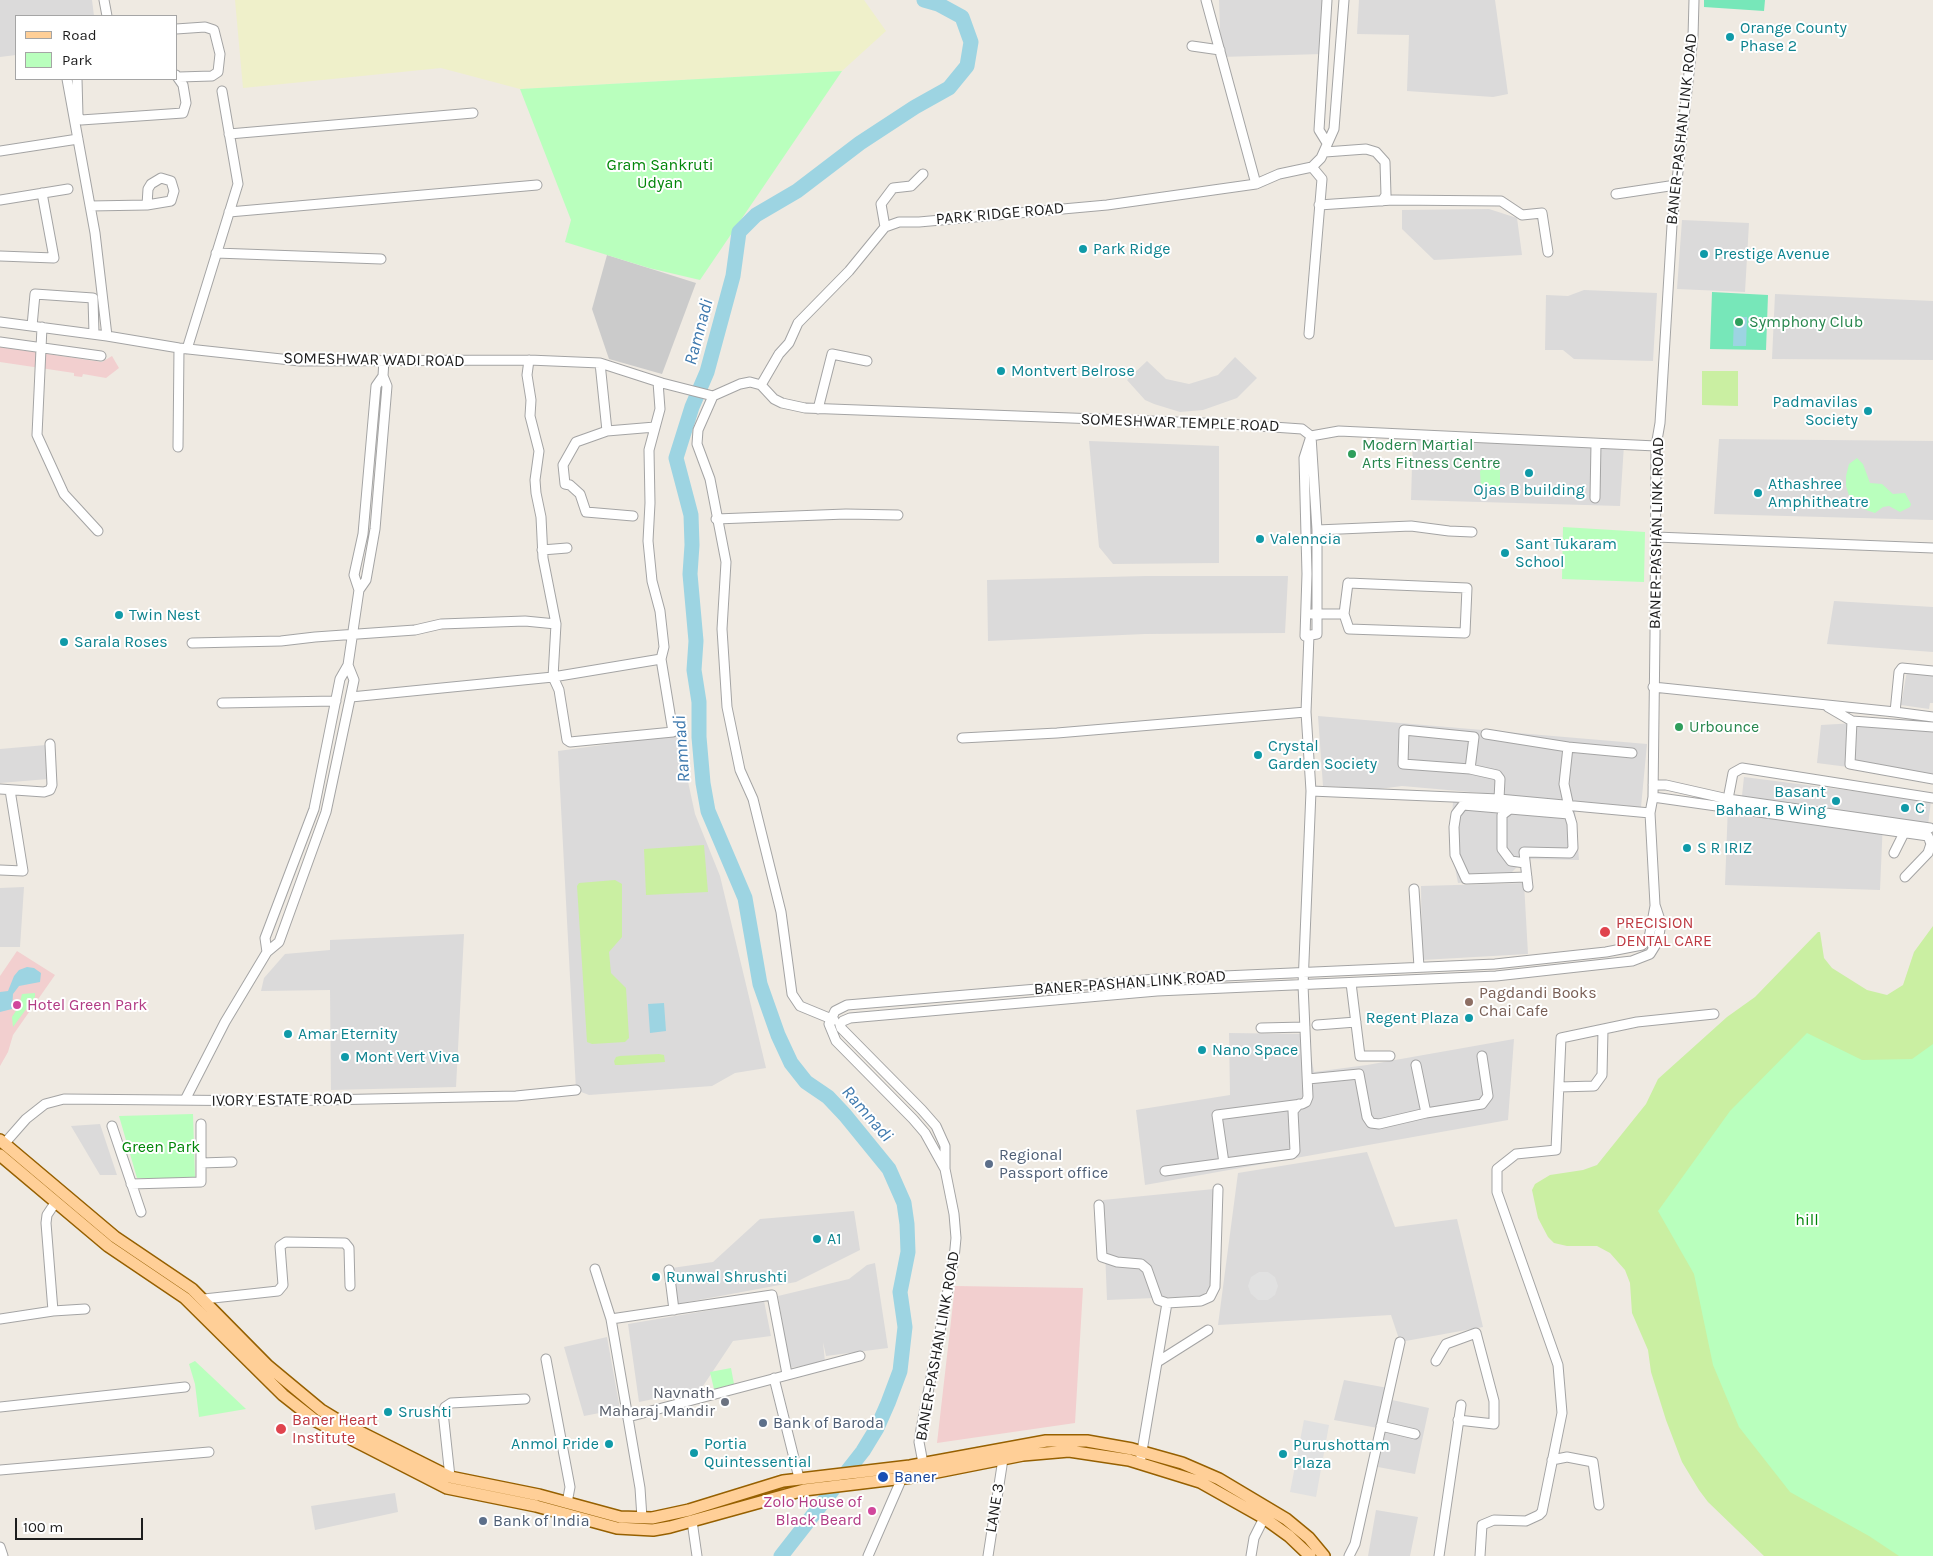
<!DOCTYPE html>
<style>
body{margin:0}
#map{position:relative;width:1933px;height:1556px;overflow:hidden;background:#efeae2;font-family:Karla,sans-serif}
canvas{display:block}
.legend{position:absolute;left:15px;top:15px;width:162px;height:65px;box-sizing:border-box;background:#fff;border:1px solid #a5a5a5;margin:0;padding:6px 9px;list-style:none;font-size:15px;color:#1d1d1d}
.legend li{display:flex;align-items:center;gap:10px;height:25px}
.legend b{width:25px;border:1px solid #a5a5a5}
.scale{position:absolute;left:15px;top:1518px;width:128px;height:22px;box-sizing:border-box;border:2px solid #1d1d1d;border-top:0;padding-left:6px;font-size:15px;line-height:18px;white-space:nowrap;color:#1d1d1d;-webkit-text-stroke:4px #fff;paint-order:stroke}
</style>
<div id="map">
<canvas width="1933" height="1556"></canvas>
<ul class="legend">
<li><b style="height:6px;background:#ffcf97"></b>Road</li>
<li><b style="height:14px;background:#b9ffbd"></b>Park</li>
</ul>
<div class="scale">100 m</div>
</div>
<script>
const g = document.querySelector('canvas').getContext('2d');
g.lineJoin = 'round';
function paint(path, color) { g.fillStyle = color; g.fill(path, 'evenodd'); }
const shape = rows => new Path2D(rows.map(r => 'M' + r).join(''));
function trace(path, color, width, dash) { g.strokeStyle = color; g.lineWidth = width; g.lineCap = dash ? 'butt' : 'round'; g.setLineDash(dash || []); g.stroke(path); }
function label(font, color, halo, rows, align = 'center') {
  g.font = font + ' Karla,sans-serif'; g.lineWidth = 4; g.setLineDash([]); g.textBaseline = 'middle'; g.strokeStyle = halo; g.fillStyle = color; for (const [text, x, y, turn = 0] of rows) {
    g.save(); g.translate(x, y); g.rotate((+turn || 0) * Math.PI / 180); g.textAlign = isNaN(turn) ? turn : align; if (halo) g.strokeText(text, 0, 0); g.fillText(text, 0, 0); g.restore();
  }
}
paint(shape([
 [0,0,92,0,94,16,16,16,16,55,0,57],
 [1219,0,1322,0,1322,54,1221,57],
 [1359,0,1495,0,1508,94,1493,97,1407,91,1409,35,1357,34],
 [1489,209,1517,218,1522,255,1434,260,1402,229,1402,210],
 [1682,220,1749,223,1745,292,1677,289],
 [1584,290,1657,293,1653,361,1574,359,1563,350,1545,350,1546,295,1568,296],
 [1775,294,1933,301,1933,360,1772,359],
 [1235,357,1257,378,1237,398,1203,410,1180,412,1154,404,1145,400,1127,380,1147,361,1166,379,1189,384,1218,375],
 [1413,434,1624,445,1620,506,1411,500],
 [1719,439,1933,441,1933,520,1714,514],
 [1089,441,1219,446,1219,563,1113,564,1099,547],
 [1145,576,1288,576,1285,633,1145,634,988,641,987,580],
 [1834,601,1933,607,1933,652,1827,644],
 [1907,671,1933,675,1933,703,1930,703,1929,709,1901,705],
 [1318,716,1647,744,1641,807,1402,786,1379,789,1323,786],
 [1872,722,1933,727,1933,778,1817,763,1821,725],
 [684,734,687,777,695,814,720,876,766,1068,735,1073,712,1086,589,1095,576,1090,558,751],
 [46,745,48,779,0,783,0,749],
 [1744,777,1931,801,1928,825,1742,796],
 [1453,802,1575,810,1579,860,1525,859,1505,879,1458,883,1450,842],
 [1728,805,1883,820,1880,890,1725,885],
 [1524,883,1528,954,1422,960,1421,886],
 [24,887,20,947,0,947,0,888],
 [464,934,456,1087,331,1090,330,990,261,991,264,978,285,954,330,950,330,940],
 [1229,1033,1307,1034,1314,1072,1367,1065,1514,1039,1508,1120,1145,1185,1136,1110,1230,1095],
 [100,1124,117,1175,100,1175,71,1126],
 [1367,1152,1395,1227,1457,1219,1483,1327,1400,1342,1391,1315,1218,1325,1238,1173],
 [1214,1189,1210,1288,1202,1296,1107,1300,1103,1200],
 [854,1211,860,1250,796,1282,677,1304,672,1268,713,1262,760,1219],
 [875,1263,888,1348,826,1356,823,1342,825,1362,790,1368,778,1296,849,1279,867,1265],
 [764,1301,771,1336,733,1341,701,1389,639,1402,628,1324],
 [607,1337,620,1409,584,1416,564,1347],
 [1344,1380,1388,1388,1378,1428,1334,1420],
 [1392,1400,1429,1408,1415,1474,1378,1467],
 [395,1493,398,1512,315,1530,311,1506],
 [1376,1510,1418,1517,1410,1556,1368,1556]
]), '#dbdada');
paint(shape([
 [0,347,102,362,112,356,119,368,106,378,83,374,82,377,74,376,74,373,0,362],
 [17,951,55,975,13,1035,8,1052,0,1066,0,976],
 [955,1286,1083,1288,1075,1423,937,1443]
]), '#f2cfcf');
paint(shape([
 [607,255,696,283,662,374,609,359,592,309]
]), '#cbcbcb');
paint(shape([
 [235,0,864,0,886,31,842,71,520,89,441,68,243,88]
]), '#eff0ca');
paint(shape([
 [1702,371,1738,371,1738,406,1702,405],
 [704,845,708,892,646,895,644,849],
 [615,880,622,884,622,937,609,952,611,973,626,988,629,1038,625,1042,592,1044,587,1042,577,886,579,883],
 [1933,926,1933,1556,1764,1556,1708,1502,1699,1490,1682,1462,1666,1420,1651,1372,1648,1350,1632,1313,1630,1283,1625,1270,1610,1253,1597,1246,1567,1246,1554,1243,1548,1237,1538,1218,1532,1190,1535,1184,1550,1175,1583,1170,1597,1165,1646,1104,1658,1079,1727,1017,1755,997,1818,932,1820,932,1824,958,1832,968,1867,990,1887,995,1903,985,1914,952],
 [659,1054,664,1055,665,1062,621,1065,615,1065,614,1061,616,1057,620,1056]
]), '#caefa2');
paint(shape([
 [842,71,700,280,649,268,565,242,571,220,520,89],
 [1857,458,1863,464,1870,483,1882,484,1893,494,1905,493,1911,504,1910,507,1900,512,1889,506,1883,507,1875,513,1866,510,1861,504,1851,502,1846,486,1846,476,1849,464],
 [1500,464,1500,488,1481,488,1480,471,1488,465],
 [1563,527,1645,532,1644,582,1562,579],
 [35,993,35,997,13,1027,12,1017,19,1006,22,994],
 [1807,1033,1862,1060,1912,1059,1933,1044,1933,1556,1899,1556,1869,1536,1790,1492,1739,1427,1713,1365,1694,1274,1658,1211,1730,1111],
 [193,1114,195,1178,137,1178,119,1116],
 [195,1361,246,1409,199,1417,195,1384,189,1364],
 [731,1368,734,1384,714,1389,710,1372]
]), '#b9ffbd');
paint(shape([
 [1704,0,1765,0,1764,11,1704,7],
 [1712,292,1768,295,1766,350,1710,349]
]), '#77e7b9');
paint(shape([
 [1259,1272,1268,1272,1275,1277,1278,1286,1275,1295,1268,1300,1258,1300,1251,1294,1248,1286,1251,1277],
 [1304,1420,1329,1425,1316,1497,1290,1492]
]), '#e1e1e1');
paint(shape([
 [1734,317,1747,317,1746,346,1733,346],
 [27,967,34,968,41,973,40,982,19,986,13,994,12,1009,0,1012,0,992,8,991,14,976,19,970],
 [664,1003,666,1031,650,1033,648,1004]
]), '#9dd4e2');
trace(shape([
 [781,1556,863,1451,877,1428,888,1403,900,1371,905,1327,900,1292,908,1252,907,1224,904,1203,889,1169,845,1115,828,1097,806,1082,791,1063,778,1035,760,984,745,898,708,811,703,783,699,737,699,702,694,670,696,641,690,574,692,545,691,515,676,458,692,407,707,372,733,276,739,232,756,215,797,191,860,143,915,107,949,88,967,66,971,42,962,17,938,4,924,0]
]), '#9dd4e2', 15);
const minor = shape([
 [104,0,107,16],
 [1206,0,1256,184],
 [176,29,205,27,214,30,220,54,218,72,212,76,179,77],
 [1192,46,1220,50],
 [67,79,95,233,107,336],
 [77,79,78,116,81,120,183,113,186,103,183,85,176,75],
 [229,134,473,113],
 [1327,143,1319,130,1327,0],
 [0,151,78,139],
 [1325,152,1366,149,1376,152,1385,162,1386,195,1382,201],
 [1312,167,1321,158,1334,129,1344,0],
 [1616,194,1676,185],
 [0,200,68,189],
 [1319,205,1393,200,1501,201,1522,215,1542,213,1548,252],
 [90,206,147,205,171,201,174,191,171,181,161,178,151,184,148,189,147,205],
 [229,212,537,185],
 [885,227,881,204,893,188,911,186,923,174],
 [216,253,381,259],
 [0,256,54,258,42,193],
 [0,322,107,336,179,348,300,361,529,360,600,363,662,383,713,396],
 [32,326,35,294,93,298,94,334],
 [42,327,37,435,64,494,98,531],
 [1309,334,1322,179,1312,167],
 [0,342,101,356],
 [187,349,238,184,222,91],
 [529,360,527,375,531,400,530,416,539,451,535,480,536,493,541,517,543,558,556,624],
 [600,363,607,431],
 [761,385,779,354,789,343,798,323,849,271,885,227,899,222,919,222,1107,205,1256,184,1279,174,1312,167],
 [713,396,740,384,750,382,761,385,774,399,782,403,805,408,1230,424,1302,429,1311,436,1339,431,1656,446],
 [713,396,698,430,697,444,710,479,726,562,722,629,727,707,740,770,753,799,781,912,792,994,800,1006,834,1020],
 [818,409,832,354,867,361],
 [1311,436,1317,530,1317,634,1305,636,1307,574,1304,458,1311,436],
 [178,447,179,348],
 [1595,498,1596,444],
 [633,516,586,512,580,494,570,485,565,484,563,465,576,442,607,431,655,427],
 [716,519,846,514,898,515],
 [1317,530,1411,526,1449,531,1472,532],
 [1656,537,1933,548],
 [542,550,567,548],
 [1348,583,1467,588,1465,633,1349,629,1344,614,1348,583],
 [359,590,354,575,363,534,376,386,383,376],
 [1312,614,1344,614],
 [192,643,281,641,315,637,415,630,441,624,525,621,556,624,553,677,661,659],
 [348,665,354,680,326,812,279,942,267,952,265,938,314,809,340,679,348,665],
 [348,665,359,590,366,580,375,529,387,386,383,376,384,360],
 [1653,687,1895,712,1899,672,1902,668,1933,671],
 [351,697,553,677,559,690,567,740,570,742,673,732,661,659,664,647,660,611,652,581,648,541,650,503,649,450,660,409,658,382],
 [222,703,336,701],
 [1828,707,1852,721,1933,727],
 [1895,712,1933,717],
 [1852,721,1850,764,1933,779],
 [1404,730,1474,737,1470,769,1403,764,1404,730],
 [1486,734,1568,747,1564,784,1569,807],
 [962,738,1057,733,1306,712],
 [1568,747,1632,753],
 [1470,769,1497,775,1500,779,1499,799],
 [1653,785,1666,785,1728,799,1930,828],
 [0,789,44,792,50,790,52,785,50,744],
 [1311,791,1499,799,1650,813],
 [1653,797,1928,836,1931,844,1928,853,1905,877],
 [1728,799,1733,773,1742,768,1933,798],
 [1510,809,1463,805,1456,814,1454,827,1455,855,1466,879,1527,877],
 [1894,853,1904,833],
 [1525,863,1511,861,1502,849,1502,815,1510,809,1569,814,1572,824,1573,848,1570,853,1524,852,1528,887],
 [0,870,23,871,10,790],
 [1414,889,1419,967],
 [1351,983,1360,1056,1390,1056],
 [1317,1025,1356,1022],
 [1261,1028,1305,1027],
 [1416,1065,1426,1113,1482,1104,1488,1096,1482,1056],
 [1308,1079,1359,1074,1367,1117,1371,1123,1379,1124,1426,1113],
 [1559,1087,1594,1086,1602,1075,1603,1030],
 [185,1100,225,1022,267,952],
 [112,1126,141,1212],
 [4,1144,26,1119,45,1104,64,1099,274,1101,516,1096,576,1090],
 [201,1163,232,1162],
 [1224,1163,1217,1115,1302,1104,1306,1102,1308,1097,1303,985,1311,791,1306,712,1309,635],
 [945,1169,925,1133,913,1119,836,1041,829,1024,835,1011,847,1005,1156,979,1495,964,1606,952,1642,945,1649,938,1655,906],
 [1165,1171,1292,1154,1295,1151,1293,1111,1299,1104],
 [131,1184,201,1182,201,1124],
 [1099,1205,1102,1257,1117,1262,1141,1264,1147,1269,1158,1300,1167,1303],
 [595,1269,611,1319,640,1488,642,1518],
 [669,1270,674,1310],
 [204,1299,278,1291,283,1285,280,1246,286,1242,345,1243,349,1248,350,1286],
 [53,1311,46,1223,47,1215,55,1203],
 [0,1319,53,1311,85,1309],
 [611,1319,772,1295,787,1374],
 [546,1359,570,1487,567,1503],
 [1159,1361,1208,1330],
 [1436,1361,1446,1344,1476,1333,1494,1401,1494,1424,1458,1420],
 [774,1378,799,1478],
 [0,1407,185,1387],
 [628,1417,860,1356],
 [1381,1426,1415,1434],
 [1552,1460,1567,1457,1593,1462,1599,1505],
 [923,1463,919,1442,921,1429,954,1259,956,1238,954,1214,945,1169,945,1146,936,1126,922,1110,841,1028,840,1025,843,1021,850,1018,1157,991,1496,976,1632,961,1650,954,1658,941,1661,923,1655,905,1650,813,1653,797,1655,635,1656,446,1660,423,1672,225,1693,37,1694,0],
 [1140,1463,1167,1303,1201,1301,1210,1297,1215,1287,1218,1189],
 [0,1470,209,1452],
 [450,1477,443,1412,445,1407,451,1403,525,1399],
 [692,1521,697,1556],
 [0,1547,3,1556],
 [868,1556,902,1478],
 [988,1556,1003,1459],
 [1251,1556,1254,1538,1264,1518],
 [1349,1556,1355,1544,1400,1342],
 [1439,1556,1461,1405],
 [1480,1556,1482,1525,1494,1520,1526,1521,1539,1515,1542,1512,1562,1413,1558,1365,1497,1192,1497,1169,1516,1154,1556,1150,1561,1038,1637,1022,1714,1014]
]);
const major = shape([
 [0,1140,115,1237,192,1289,268,1366,321,1410,344,1424,450,1477,539,1495,620,1517,652,1518,689,1510,783,1481,910,1466,1046,1441,1087,1441,1132,1449,1182,1463,1219,1479,1286,1519,1309,1538,1324,1556],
 [0,1155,108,1246,185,1298,283,1395,316,1421,447,1488,536,1506,617,1528,653,1530,670,1527,804,1490,912,1477,1023,1455,1069,1451,1129,1460,1200,1482,1264,1518,1289,1536,1310,1556]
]);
trace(minor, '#a4a4a4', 11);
trace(major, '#966000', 14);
trace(minor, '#fff', 9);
trace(major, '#ffcf97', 11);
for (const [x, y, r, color] of [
 [1730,37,5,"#0f9aa8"],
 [1083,249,5,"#0f9aa8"],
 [1704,254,5,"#0f9aa8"],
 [1739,322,5,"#2e9e5b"],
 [1001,371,5,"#0f9aa8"],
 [1868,411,5,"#0f9aa8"],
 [1352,454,5,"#2e9e5b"],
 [1529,473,5,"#0f9aa8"],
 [1758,493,5,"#0f9aa8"],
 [1260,539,5,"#0f9aa8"],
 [1505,553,5,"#0f9aa8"],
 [119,615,5,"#0f9aa8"],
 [64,642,5,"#0f9aa8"],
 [1679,727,5,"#2e9e5b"],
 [1258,755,5,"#0f9aa8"],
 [1836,801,5,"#0f9aa8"],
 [1905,808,5,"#0f9aa8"],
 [1687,848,5,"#0f9aa8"],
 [1605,932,6,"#e0444e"],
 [1469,1002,5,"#8d6e63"],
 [17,1005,5,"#d1479c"],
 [1469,1018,5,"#0f9aa8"],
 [288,1034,5,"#0f9aa8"],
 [1202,1050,5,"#0f9aa8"],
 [345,1057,5,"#0f9aa8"],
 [989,1164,5,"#5c6f8a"],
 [817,1239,5,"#0f9aa8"],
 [656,1277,5,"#0f9aa8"],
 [725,1402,5,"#6b7280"],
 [388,1412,5,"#0f9aa8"],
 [763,1423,5,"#5c6f8a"],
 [281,1429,6,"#e0444e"],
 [609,1444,5,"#0f9aa8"],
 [694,1453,5,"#0f9aa8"],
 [1283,1454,5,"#0f9aa8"],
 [883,1477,6,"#1a4fb4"],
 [872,1511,5,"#d1479c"],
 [483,1521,5,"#5c6f8a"]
]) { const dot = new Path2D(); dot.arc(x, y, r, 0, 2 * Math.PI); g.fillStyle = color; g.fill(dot); trace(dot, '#fff', 2); }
label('16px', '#0d838f', '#fff', [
 ["Orange County",1740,28],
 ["Phase 2",1740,46],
 ["Park Ridge",1093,249],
 ["Prestige Avenue",1714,254],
 ["Montvert Belrose",1011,371],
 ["Padmavilas",1858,402,"right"],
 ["Society",1858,420,"right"],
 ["Athashree",1768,484],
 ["Amphitheatre",1768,502],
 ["Ojas B building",1529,490,"center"],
 ["Valenncia",1270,539],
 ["Sant Tukaram",1515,544],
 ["School",1515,562],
 ["Twin Nest",129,615],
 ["Sarala Roses",74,642],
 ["Crystal",1268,746],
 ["Garden Society",1268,764],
 ["Basant",1826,792,"right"],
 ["Bahaar, B Wing",1826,810,"right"],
 ["C",1915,808],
 ["S R IRIZ",1697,848],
 ["Regent Plaza",1459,1018,"right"],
 ["Amar Eternity",298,1034],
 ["Nano Space",1212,1050],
 ["Mont Vert Viva",355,1057],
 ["A1",827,1239],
 ["Runwal Shrushti",666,1277],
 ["Srushti",398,1412],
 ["Anmol Pride",599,1444,"right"],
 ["Portia",704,1444],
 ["Quintessential",704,1462],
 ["Purushottam",1293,1445],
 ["Plaza",1293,1463]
], 'left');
label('16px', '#1d1d1d', '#fff', [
 ["BANER-PASHAN LINK ROAD",1682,129,-84],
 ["PARK RIDGE ROAD",1000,214,-5],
 ["SOMESHWAR WADI ROAD",374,360,1],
 ["SOMESHWAR TEMPLE ROAD",1180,423,2],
 ["BANER-PASHAN LINK ROAD",1657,533,-89],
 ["BANER-PASHAN LINK ROAD",1130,983,-4],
 ["IVORY ESTATE ROAD",282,1100,-1],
 ["BANER-PASHAN LINK ROAD",938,1346,-80],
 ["LANE 3",995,1508,-81]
]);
label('16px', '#008608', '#fff', [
 ["Gram Sankruti",660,165],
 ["Udyan",660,183],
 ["Green Park",161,1147],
 ["hill",1807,1220]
]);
label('16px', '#27864d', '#fff', [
 ["Symphony Club",1749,322],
 ["Modern Martial",1362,445],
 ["Arts Fitness Centre",1362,463],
 ["Urbounce",1689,727]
], 'left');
label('16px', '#be3a42', '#fff', [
 ["PRECISION",1616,923],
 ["DENTAL CARE",1616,941],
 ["Baner Heart",292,1420],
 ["Institute",292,1438]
], 'left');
label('16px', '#785e54', '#fff', [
 ["Pagdandi Books",1479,993],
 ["Chai Cafe",1479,1011]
], 'left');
label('16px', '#b23c85', '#fff', [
 ["Hotel Green Park",27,1005],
 ["Zolo House of",862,1502,"right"],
 ["Black Beard",862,1520,"right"]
], 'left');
label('16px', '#4e5e75', '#fff', [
 ["Regional",999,1155],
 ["Passport office",999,1173],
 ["Bank of Baroda",773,1423],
 ["Bank of India",493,1521]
], 'left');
label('16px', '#5b616d', '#fff', [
 ["Navnath",715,1393],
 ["Maharaj Mandir",715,1411]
], 'right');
label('16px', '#164399', '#fff', [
 ["Baner",894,1477]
], 'left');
label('italic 18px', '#3e79ae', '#fff', [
 ["Ramnadi",699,332,-75],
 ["Ramnadi",682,749,-94],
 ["Ramnadi",867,1114,49]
]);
</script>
